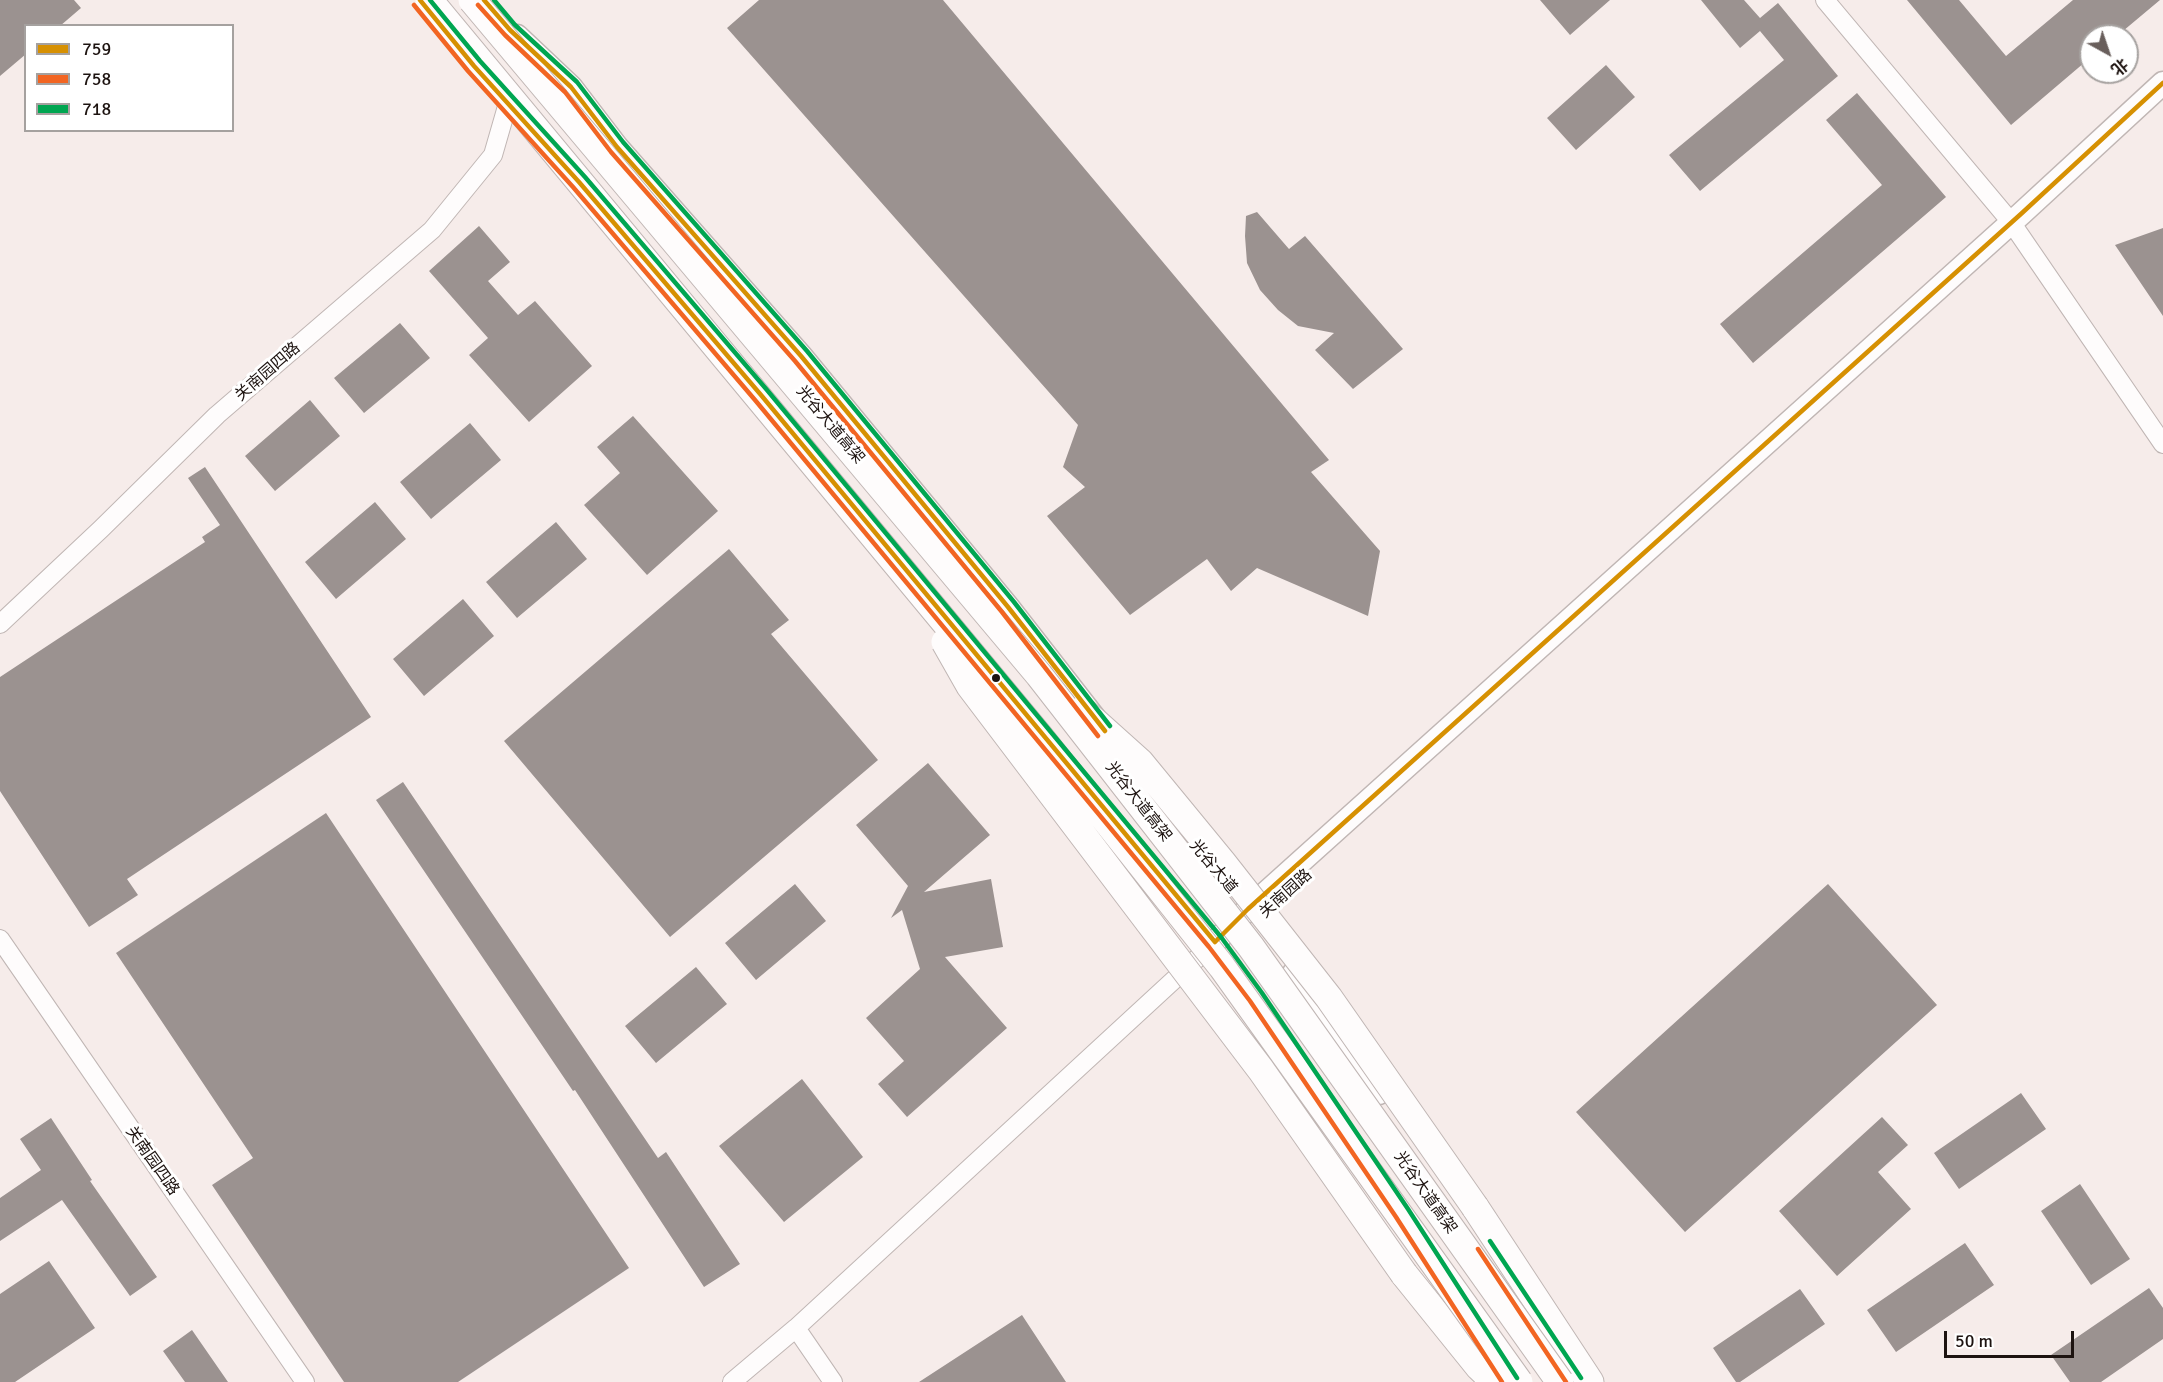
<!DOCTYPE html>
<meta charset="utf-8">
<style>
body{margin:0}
#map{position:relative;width:2163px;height:1382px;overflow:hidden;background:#f6ecea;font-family:Signika,"Noto Sans SC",sans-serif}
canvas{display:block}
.legend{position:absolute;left:24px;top:24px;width:210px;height:108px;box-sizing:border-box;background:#fff;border:2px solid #a5a19f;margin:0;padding:8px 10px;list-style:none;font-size:18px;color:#1d1310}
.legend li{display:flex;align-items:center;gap:12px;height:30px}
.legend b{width:30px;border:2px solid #a5a19f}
.north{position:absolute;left:2079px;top:24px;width:60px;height:60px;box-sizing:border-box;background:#fff;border:2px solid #a5a19f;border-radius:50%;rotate:140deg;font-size:16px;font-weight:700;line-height:24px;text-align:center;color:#1d1310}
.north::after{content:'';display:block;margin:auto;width:21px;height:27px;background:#695f5c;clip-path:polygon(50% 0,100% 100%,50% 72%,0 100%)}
.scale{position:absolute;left:1944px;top:1331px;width:130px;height:27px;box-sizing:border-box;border:3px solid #1d1310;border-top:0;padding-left:8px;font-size:18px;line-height:21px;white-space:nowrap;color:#1d1310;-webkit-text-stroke:4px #fff;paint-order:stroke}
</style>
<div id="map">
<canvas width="2163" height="1382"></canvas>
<ul class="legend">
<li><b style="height:8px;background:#d69002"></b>759</li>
<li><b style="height:8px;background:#f26522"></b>758</li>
<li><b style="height:8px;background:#00a651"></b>718</li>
</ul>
<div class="north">北</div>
<div class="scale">50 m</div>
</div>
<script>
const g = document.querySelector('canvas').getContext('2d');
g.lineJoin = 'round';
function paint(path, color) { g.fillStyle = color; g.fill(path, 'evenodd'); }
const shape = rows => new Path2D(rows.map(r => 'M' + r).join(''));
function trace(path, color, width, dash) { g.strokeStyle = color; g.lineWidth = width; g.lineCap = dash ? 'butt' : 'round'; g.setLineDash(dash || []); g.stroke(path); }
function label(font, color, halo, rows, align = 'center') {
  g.font = font + ' Signika,"Noto Sans SC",sans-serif'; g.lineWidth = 6; g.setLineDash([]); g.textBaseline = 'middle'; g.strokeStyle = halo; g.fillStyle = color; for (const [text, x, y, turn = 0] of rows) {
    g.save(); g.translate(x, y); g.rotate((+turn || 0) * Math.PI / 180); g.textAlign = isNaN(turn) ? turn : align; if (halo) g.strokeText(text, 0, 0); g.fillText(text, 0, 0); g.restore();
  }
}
paint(shape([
 [0,0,74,0,81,8,60,26,26,26,26,54,0,76],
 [759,0,943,0,1329,460,1311,472,1380,551,1368,616,1257,568,1231,591,1207,559,1130,615,1047,516,1085,487,1063,467,1078,425,727,28],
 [1540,0,1610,0,1570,35],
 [1701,0,1744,0,1760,18,1778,3,1838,76,1700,191,1669,155,1784,60,1760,31,1740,48],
 [1907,0,1959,0,2006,56,2073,0,2160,0,2117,36,2091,36,2091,57,2011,125],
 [1606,65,1635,97,1576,150,1547,118],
 [1857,93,1946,197,1753,363,1720,324,1882,185,1826,120],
 [1257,212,1289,249,1305,236,1403,349,1353,389,1315,350,1334,333,1298,326,1278,310,1260,290,1247,263,1245,236,1246,216],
 [479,226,510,262,488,281,518,315,535,301,592,366,529,422,469,355,488,338,429,271],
 [2163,228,2163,316,2115,245],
 [400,323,430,358,364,413,334,378],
 [310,400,340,436,275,491,245,456],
 [633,416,718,511,647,575,584,505,620,473,597,447],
 [470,423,501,460,431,519,400,482],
 [205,467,371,717,127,879,138,895,89,927,0,791,0,677,205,542,202,537,220,525,188,478],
 [375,502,406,539,336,599,305,562],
 [556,522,587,559,517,618,486,582],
 [729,549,789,620,771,634,878,760,670,937,504,741],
 [463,599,494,636,424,696,393,659],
 [928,763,990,835,924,892,991,879,1003,947,945,957,1007,1028,907,1117,878,1084,904,1061,866,1018,920,969,902,910,891,918,908,886,856,825],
 [403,782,658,1158,666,1152,740,1264,704,1287,575,1090,573,1091,376,800],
 [326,813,629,1268,458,1382,344,1382,212,1185,253,1158,116,953],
 [795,884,826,921,756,980,725,943],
 [1828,884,1937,1005,1685,1232,1576,1112],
 [696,967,727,1004,656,1063,625,1026],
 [802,1079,863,1157,784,1222,719,1146],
 [2021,1093,2046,1129,1959,1189,1934,1153],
 [1882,1117,1908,1145,1878,1172,1911,1209,1837,1276,1779,1211],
 [51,1118,92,1180,90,1181,157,1277,130,1296,62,1200,0,1241,0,1198,41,1170,20,1139],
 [2080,1184,2130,1259,2091,1285,2041,1211],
 [1965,1243,1994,1285,1896,1352,1867,1310],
 [49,1261,95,1328,15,1382,0,1382,0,1294],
 [2149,1288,2163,1308,2163,1339,2101,1382,2070,1382,2051,1355],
 [1800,1289,1825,1324,1740,1382,1736,1382,1713,1348],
 [1022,1315,1066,1382,919,1382],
 [192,1330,228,1382,185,1382,163,1351]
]), '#9b9290');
const minor = shape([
 [1825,0,2011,222,2163,444],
 [0,624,101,529,217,415,432,230,493,155,508,103],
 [0,939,305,1382],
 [796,1328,833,1382],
 [732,1382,796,1328,1215,942]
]);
const major = shape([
 [517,36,571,87,617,147,801,356,1008,607,1096,720],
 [1215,942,1248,909,2022,213,2163,83],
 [1294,973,1379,1093]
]);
const highway = shape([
 [1475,1207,1590,1382],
 [1404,1274,1479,1367,1495,1382]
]);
trace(minor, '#c0b6b4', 20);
trace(major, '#c0b6b4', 25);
trace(highway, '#c0b6b4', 29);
trace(minor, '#fefcfc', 18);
trace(major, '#fefcfc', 22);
trace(highway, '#fefcfc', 27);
const highwayBridge = shape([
 [429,0,1040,737,1222,967,1519,1382],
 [472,0,1039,675,1251,947,1560,1382],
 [945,642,970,686,1261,1070,1404,1274],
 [1082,710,1140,762,1223,863,1329,998,1475,1207]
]);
trace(highwayBridge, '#c0b6b4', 29, []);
trace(highwayBridge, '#fefcfc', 27);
trace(shape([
 [420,0,474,66,579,182,761,395,1215,942],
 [484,0,510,30,571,87,617,147,801,356,1008,607,1105,731],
 [1215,942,1248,909,2022,213,2163,83]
]), '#d69002', 4.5);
trace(shape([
 [414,5,468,71,573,187,755,400,1209,947,1250,1001,1396,1217,1502,1382],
 [478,5,505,35,565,92,611,152,795,361,1002,612,1098,736],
 [1478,1249,1566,1382]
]), '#f26522', 4.5);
trace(shape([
 [430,0,480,61,585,177,767,390,1221,937,1262,993,1408,1209,1517,1378],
 [494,0,515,25,577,82,623,142,807,351,1014,602,1110,726],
 [1490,1241,1581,1378]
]), '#00a651', 4.5);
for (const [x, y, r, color] of [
 [996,678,5,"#1d1310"]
]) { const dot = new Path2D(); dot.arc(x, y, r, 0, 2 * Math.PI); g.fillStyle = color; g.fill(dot); trace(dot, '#fff', 2); }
label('16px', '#1d1310', '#fff', [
 ["关南园四路",268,372,-41],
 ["光谷大道高架",830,425,50],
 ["光谷大道高架",1138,802,52],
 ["光谷大道",1213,867,50],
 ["关南园路",1286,894,-42],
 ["关南园四路",152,1161,55],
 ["光谷大道高架",1425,1193,55]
]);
</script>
